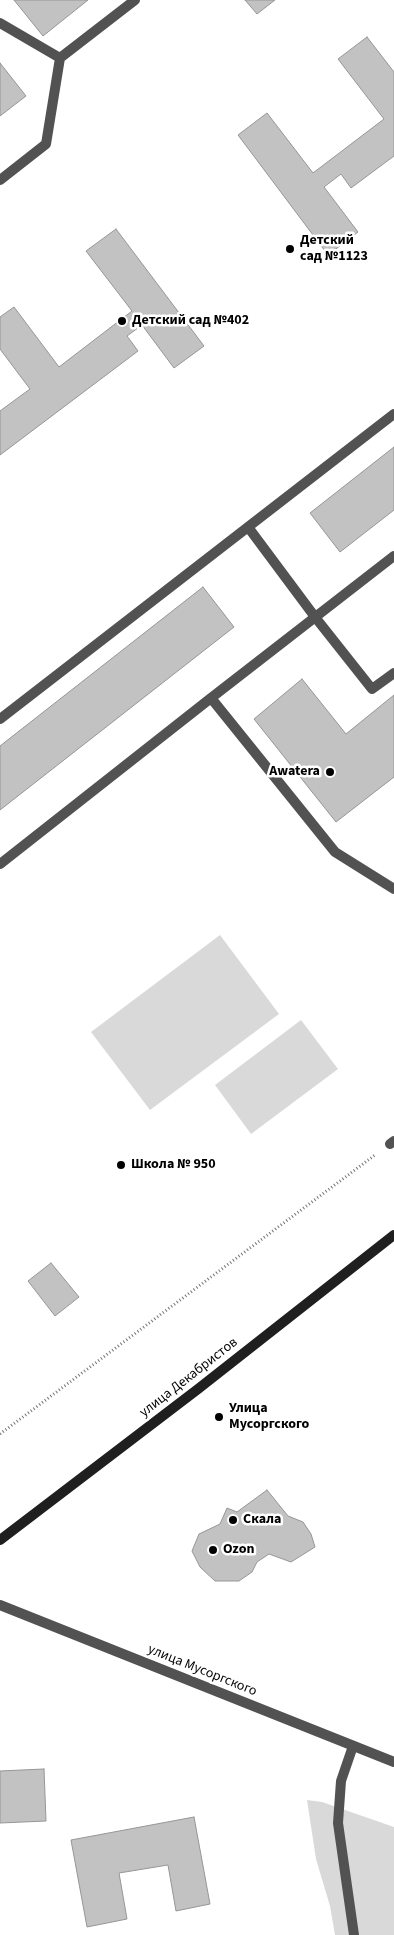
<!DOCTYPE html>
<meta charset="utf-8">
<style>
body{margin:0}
canvas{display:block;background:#fff}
</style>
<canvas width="394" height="1935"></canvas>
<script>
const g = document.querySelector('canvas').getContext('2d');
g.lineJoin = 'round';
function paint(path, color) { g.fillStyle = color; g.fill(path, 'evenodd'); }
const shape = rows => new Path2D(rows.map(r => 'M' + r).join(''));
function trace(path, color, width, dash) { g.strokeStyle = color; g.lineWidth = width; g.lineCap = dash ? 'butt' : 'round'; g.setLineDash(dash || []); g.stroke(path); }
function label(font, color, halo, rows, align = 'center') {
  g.font = font + ' "Source Sans 3",sans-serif'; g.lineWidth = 5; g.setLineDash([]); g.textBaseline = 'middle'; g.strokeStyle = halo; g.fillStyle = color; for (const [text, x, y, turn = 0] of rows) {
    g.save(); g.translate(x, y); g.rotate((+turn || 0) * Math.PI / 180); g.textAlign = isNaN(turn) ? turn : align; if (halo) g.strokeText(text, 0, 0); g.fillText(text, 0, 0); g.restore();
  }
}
paint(shape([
 [220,935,279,1014,150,1110,91,1032],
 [301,1020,338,1069,251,1134,215,1085],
 [307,1800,322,1802,394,1827,394,1935,335,1935,330,1906,316,1859]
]), '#d9d9d9');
const building = shape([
 [14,0,88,0,43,36,14,0],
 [245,0,275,0,257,14,245,0],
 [367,37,394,72,394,156,351,188,341,174,324,187,358,232,328,255,238,135,267,113,313,173,384,119,338,59,367,37],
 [0,63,26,96,0,116,0,63],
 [116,229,204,346,174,368,142,325,127,336,138,351,0,455,0,411,30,389,0,349,0,317,14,307,59,367,132,311,86,251,116,229],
 [394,447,394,510,340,552,310,513,394,447],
 [203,587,234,627,0,810,0,746,203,587],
 [302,679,346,734,394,695,394,777,336,822,254,719,302,679],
 [51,1263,79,1297,55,1316,28,1281,51,1263],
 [267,1490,288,1516,303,1522,311,1534,315,1547,291,1562,269,1554,257,1562,252,1572,239,1581,215,1581,200,1567,192,1551,199,1534,220,1524,227,1508,237,1512,267,1490],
 [44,1769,46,1821,0,1823,0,1771,44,1769],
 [194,1817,210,1904,176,1911,168,1865,119,1873,127,1919,87,1927,71,1840,194,1817]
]);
paint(building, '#c2c2c2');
trace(building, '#969696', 1);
trace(shape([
 [0,1434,375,1155]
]), '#747474', 3, [1, 2.5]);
trace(shape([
 [0,23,60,58],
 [0,180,46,144,60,58,135,0],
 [248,527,394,414],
 [394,556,211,698,335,852,394,889],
 [0,719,248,527,315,617,372,689,394,673],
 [0,864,211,698],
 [390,1144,394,1141],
 [353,1746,341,1781,338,1823,354,1935]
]), '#525252', 10);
trace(shape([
 [0,1605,394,1762]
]), '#525252', 10);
trace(shape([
 [0,1540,198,1389,394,1235]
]), '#1f1f1f', 10);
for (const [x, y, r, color] of [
 [290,249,5,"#000"],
 [122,321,5,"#000"],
 [330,772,5,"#000"],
 [121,1165,5,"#000"],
 [219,1417,5,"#000"],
 [233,1520,5,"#000"],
 [213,1550,5,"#000"]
]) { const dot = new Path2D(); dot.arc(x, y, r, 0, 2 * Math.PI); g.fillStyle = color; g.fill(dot); trace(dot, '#fff', 2); }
label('bold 14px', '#000', '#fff', [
 ["Детский",300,241],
 ["сад №1123",300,257],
 ["Детский сад №402",132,321],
 ["Awatera",320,772,"right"],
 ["Школа № 950",131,1165],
 ["Улица",229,1409],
 ["Мусоргского",229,1425],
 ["Скала",243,1520],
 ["Ozon",223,1550]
], 'left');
label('14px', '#000', '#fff', [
 ["улица Декабристов",189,1378,-38],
 ["улица Мусоргского",202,1671,22]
]);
</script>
